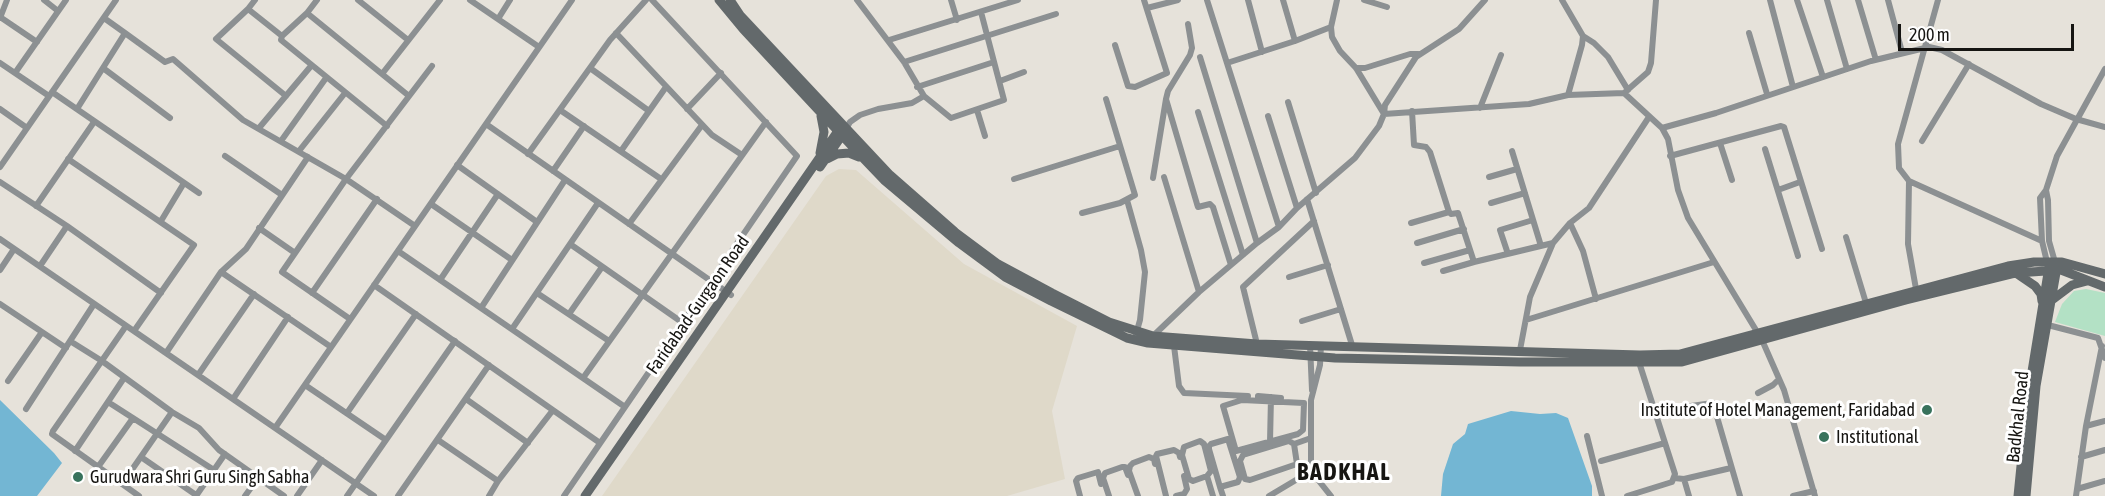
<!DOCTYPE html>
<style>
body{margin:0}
#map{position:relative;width:2105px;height:496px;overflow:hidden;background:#e6e2da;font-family:"Asap Condensed",sans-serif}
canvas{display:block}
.scale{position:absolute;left:1898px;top:24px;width:176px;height:27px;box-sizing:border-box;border:3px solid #161512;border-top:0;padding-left:8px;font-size:18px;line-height:21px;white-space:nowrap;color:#161512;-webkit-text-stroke:4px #fff;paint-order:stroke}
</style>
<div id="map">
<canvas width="2105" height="496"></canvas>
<div class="scale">200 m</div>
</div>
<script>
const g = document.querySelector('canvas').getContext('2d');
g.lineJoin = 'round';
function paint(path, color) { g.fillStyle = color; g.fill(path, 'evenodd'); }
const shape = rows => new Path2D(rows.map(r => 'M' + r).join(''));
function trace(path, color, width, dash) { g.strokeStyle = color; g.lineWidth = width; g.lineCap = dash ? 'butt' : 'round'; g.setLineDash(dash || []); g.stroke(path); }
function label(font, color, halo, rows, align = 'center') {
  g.font = font + ' "Asap Condensed",sans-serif'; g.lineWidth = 6; g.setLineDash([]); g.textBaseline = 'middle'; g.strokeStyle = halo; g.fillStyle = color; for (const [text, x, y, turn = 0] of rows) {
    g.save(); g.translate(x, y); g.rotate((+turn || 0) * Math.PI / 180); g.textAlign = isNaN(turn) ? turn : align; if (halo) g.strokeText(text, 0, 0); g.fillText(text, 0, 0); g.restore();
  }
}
paint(shape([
 [839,169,856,170,964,264,1077,326,1052,411,1065,479,1007,496,602,496,826,176]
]), '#dfd9c9');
paint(shape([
 [2086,289,2105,293,2105,336,2055,322,2062,304,2074,291]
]), '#b3e1c5');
paint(shape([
 [0,400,54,453,62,463,37,496,0,496],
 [1511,411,1540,414,1556,413,1568,418,1592,486,1592,496,1441,496,1443,474,1453,444,1465,434,1468,424]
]), '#73b6d3');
trace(shape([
 [44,0,58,11],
 [317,0,307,13,282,36,281,40,387,126],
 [358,0,408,40],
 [470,0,539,47],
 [857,0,904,62,924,96,951,118,1004,100,981,12],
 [951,0,957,20],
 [1207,0,1279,227],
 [1248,0,1262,52],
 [1283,0,1295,41],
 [1337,0,1331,27,1332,37,1340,51,1356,68,1384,114,1529,104,1568,95,1624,93,1662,128,1668,139,1678,190,1688,218,1762,340,1784,390,1815,496],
 [1364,0,1387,7],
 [1562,0,1583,36,1582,45,1568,95],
 [1770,0,1793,87],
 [1797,0,1823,77],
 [1827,0,1847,69],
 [1858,0,1876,60],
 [1888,0,1902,52],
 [1938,0,1898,144,1899,168,1909,181,2042,241],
 [1147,8,1178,0],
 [248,9,255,0],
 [307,13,409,96],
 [0,17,37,42],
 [0,18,7,0],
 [498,19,510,0],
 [125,33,165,62,173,59,243,120,346,179,415,226],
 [616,33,712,135,742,155],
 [1749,33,1767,94],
 [282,36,248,9,216,39,286,96],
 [1583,36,1594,43,1608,57,1628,90],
 [889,40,1018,0],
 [1115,45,1128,86,1135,87,1167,73,1144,0],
 [1200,57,1257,243],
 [904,62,1056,14],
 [0,63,49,96],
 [1227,63,1295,41,1331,27],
 [103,68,170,118],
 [590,68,649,111],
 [1356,68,1365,68,1410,54,1418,54],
 [15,73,66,0],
 [382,74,440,0],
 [1000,81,1024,72],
 [917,87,994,62],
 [52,92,199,193],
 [1624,93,1648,72,1651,63,1656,0],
 [1166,99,1197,204,1198,207,1210,204,1213,207,1231,265],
 [1288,102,1316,193],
 [1480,108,1501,55],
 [0,109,27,128],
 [77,109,125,33,104,18],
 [687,109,721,73],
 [560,110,661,179],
 [977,110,985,136],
 [1412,111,1414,145,1426,147,1430,152,1449,212,1451,214,1458,213,1474,262],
 [1198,112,1243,255],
 [1268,116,1297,208],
 [486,124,731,295],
 [259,128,311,66],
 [1662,128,1716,113,1871,61,1929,47,1942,50,2041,104,2076,119,2105,127],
 [846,129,850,122,860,115,878,109,912,103,924,96],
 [281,141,326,78],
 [1922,141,1969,64],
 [1720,143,1732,180],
 [1765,149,1798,256],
 [299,151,345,93],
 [621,151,666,87],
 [1512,151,1541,246],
 [528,154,610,40,646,0],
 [225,156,282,195],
 [1670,156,1781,126,1784,127,1822,249],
 [68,159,194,245,134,331],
 [457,165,537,222],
 [0,167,116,0],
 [553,171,584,126],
 [1164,177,1199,292],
 [1489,177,1517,169],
 [1153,178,1166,99,1168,91,1190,55,1192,48,1188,24],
 [1014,179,1120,146],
 [1909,181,1908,244,1916,289],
 [0,182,67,226,161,293],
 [1778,190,1800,182],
 [2046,190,2048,200,2049,241,2055,262],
 [1307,199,1352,345],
 [1127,200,1141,250,1145,272,1140,320,1136,334],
 [1491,203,1525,193],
 [431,204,512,260],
 [36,206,94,122],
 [1082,213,1120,203,1135,195,1106,99],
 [161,221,184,183],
 [1411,223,1449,212],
 [1570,223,1583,251,1596,299],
 [629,224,702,125],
 [259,228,295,253],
 [1846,237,1866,303],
 [0,239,374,496],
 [1417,243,1464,229],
 [570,244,683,323],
 [398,251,625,407],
 [1508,254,1500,230,1533,220],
 [2047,262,2042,241,2040,198,2046,190,2057,156,2105,69],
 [1424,263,1470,250],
 [40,266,67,226],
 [0,270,14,249],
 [1443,271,1474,262,1553,243],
 [221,272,331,347],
 [1289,277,1328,265],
 [440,280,498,194],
 [374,285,600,443],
 [312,293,377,199],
 [537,293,609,341],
 [0,304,66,348],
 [481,308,565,180],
 [569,314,602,267],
 [350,319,282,272,346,179,432,66],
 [1526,320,1714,262],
 [1302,321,1341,309],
 [2044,324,2098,338,2105,358],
 [126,326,53,431,52,434,139,496],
 [512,329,598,203],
 [1153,336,1199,292,1257,243,1279,227,1297,208,1355,158,1379,126,1384,114,1385,105,1416,57,1459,29,1485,0],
 [70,341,102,361,172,412,199,428,219,450,284,496],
 [1257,344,1243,287,1314,221],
 [1310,345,1312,390],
 [1321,345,1320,365,1311,400,1311,471,1331,496],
 [1174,346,1179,386,1184,393,1248,396],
 [1520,350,1530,297,1553,243,1570,223,1589,208,1649,117],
 [166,353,221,272,246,249,308,157],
 [198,375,254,294],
 [583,378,766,122],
 [8,381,42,332],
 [305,385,386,440],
 [1758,393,1773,385,1779,379],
 [1258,396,1281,398],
 [233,399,288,317],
 [466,399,528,443],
 [1242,400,1304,403,1303,430,1298,434,1236,451,1223,406,1242,400],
 [108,402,214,470],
 [26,409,94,304],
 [1654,411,1713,403,1740,496],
 [347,413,416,314],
 [2086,426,2105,421],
 [275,428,572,0],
 [1587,436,1602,496],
 [438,440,498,481],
 [1270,442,1271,397],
 [1294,444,1297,464,1250,480,1245,479,1240,461,1243,455,1289,441,1294,444,1311,438],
 [75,451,124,378],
 [141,457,196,495],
 [2081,457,2105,450],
 [1601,461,1665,443],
 [98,467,133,418],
 [1207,476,1193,481,1189,479,1182,455,1184,447,1200,441,1204,444,1211,471,1207,476,1213,496],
 [1674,478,1684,479,1731,468],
 [1684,479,1689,496],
 [122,484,172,412],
 [1220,487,1238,482,1240,477,1228,439,1211,444,1209,446,1209,449,1220,487,1223,496],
 [2077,489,2105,481],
 [196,496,225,454],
 [245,496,258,478],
 [297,496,322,460],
 [347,496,455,341],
 [398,496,489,365],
 [489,496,498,481,553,410],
 [564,496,797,156,652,0],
 [1080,496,1076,481,1078,478,1098,472,1101,484],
 [1109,496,1103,478,1105,473,1122,467,1125,467,1128,475],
 [1138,496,1129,471,1130,466,1133,463,1149,457,1154,459,1155,464],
 [1166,496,1156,456,1157,454,1174,450,1179,453,1180,457],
 [1176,496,1184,494,1187,489,1184,476],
 [1269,496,1311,471],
 [1627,496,1672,482,1675,474,1638,359],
 [1793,496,1814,491],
 [2076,496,2086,426,2102,346]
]), '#8c9092', 6);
trace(shape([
 [719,0,743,29,862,157,884,180,959,243,1005,277,1051,301,1127,338,1148,343,1335,358,1520,362,1682,362,1906,300,2016,273,2061,270,2105,287],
 [730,0,740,15,890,175,955,232,998,264,1052,293,1109,322,1153,336,1257,344,1640,355,1680,354,2008,266,2034,262,2062,262,2105,274],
 [820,153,824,132,821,116],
 [827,159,837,154,849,153,859,157],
 [820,167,843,134],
 [2016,273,2035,286,2041,294,2042,301],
 [2052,300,2072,285,2087,281],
 [585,496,840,128],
 [2018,496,2028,396,2049,267],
 [2026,496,2036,386,2057,267]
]), '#63696b', 9);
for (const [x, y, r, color] of [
 [1927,410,6,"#38725c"],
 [1824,437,6,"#38725c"],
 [78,477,6,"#38725c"]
]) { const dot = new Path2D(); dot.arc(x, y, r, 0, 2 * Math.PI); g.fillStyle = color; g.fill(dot); trace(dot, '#fff', 2); }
label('18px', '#161512', '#fff', [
 ["Faridabad-Gurgaon Road",698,305,-55],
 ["Badkhal Road",2018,417,-84]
]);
label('18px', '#161512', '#fff', [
 ["Institute of Hotel Management, Faridabad",1915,410,"right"],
 ["Institutional",1836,437],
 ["Gurudwara Shri Guru Singh Sabha",90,477]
], 'left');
g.letterSpacing = '1.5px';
label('bold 24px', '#161512', '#fff', [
 ["BADKHAL",1344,472]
]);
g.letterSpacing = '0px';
</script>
